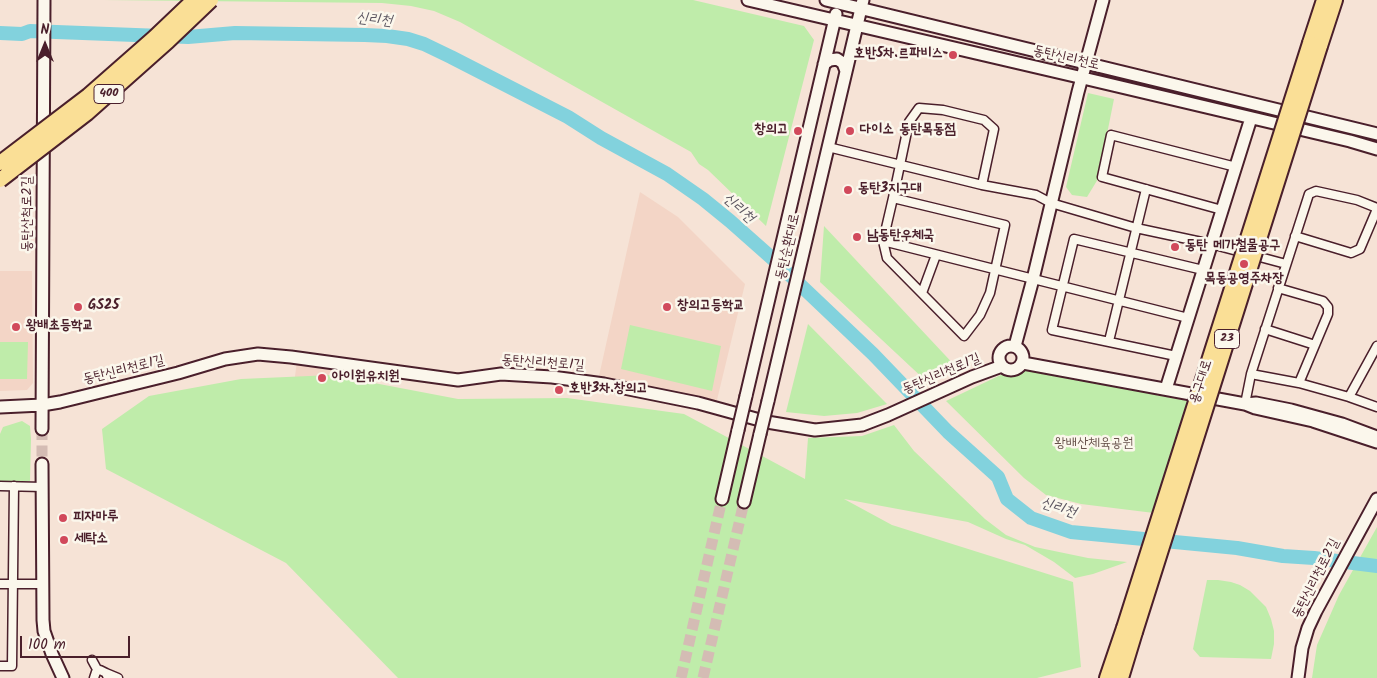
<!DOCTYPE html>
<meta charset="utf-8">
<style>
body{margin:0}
#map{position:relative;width:1377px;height:678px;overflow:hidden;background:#f6e3d6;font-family:Kalam,sans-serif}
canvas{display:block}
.north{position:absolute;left:20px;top:20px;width:50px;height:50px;-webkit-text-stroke:4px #fbf7ec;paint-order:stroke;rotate:0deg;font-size:14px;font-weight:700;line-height:20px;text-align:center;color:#4a1f2b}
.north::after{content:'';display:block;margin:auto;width:18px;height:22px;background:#4a1f2b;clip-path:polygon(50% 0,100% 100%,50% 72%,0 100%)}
.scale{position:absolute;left:20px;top:636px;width:110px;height:22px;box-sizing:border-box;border:2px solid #4a1f2b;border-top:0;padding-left:6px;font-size:15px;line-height:18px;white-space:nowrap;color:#4a1f2b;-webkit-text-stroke:4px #fbf7ec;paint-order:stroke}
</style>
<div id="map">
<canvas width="1377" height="678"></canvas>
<div class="north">N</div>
<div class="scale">100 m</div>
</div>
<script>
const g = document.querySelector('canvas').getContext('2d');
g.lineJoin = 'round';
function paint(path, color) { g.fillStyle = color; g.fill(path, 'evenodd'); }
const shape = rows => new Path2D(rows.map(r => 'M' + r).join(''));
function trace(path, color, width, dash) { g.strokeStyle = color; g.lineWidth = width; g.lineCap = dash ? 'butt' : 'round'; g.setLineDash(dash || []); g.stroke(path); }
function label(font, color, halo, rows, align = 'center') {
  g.font = font + ' Kalam,"Poor Story",sans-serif'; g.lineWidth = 5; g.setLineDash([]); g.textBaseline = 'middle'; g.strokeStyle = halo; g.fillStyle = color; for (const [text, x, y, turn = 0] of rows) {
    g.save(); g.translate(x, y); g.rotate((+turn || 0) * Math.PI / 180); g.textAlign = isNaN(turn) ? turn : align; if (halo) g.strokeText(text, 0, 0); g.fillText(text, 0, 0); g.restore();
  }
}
paint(shape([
 [640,192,678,217,745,284,716,404,652,387,599,376],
 [0,271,32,271,33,383,27,390,0,391],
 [297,361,351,372,346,395,294,384]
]), '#f3d5c6');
paint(shape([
 [104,0,693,0,804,26,814,40,766,226,708,170,699,164,691,152,460,22,434,11,411,6,382,3],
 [1088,93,1114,99,1098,179,1087,197,1072,195,1066,187],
 [824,226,959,370,927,382,820,282],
 [808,324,887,404,857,413,824,416,786,412],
 [630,325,721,346,712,391,621,369],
 [0,342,28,342,27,379,0,379],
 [1027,370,1193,402,1162,514,1081,504,1046,495,1024,478,946,401,1007,372],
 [332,375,458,399,567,398,684,414,805,479,808,438,862,436,894,425,914,451,985,519,1006,535,1035,547,1088,558,1127,562,1093,574,1075,578,1054,562,1025,545,1006,539,968,522,844,499,892,525,1073,582,1081,667,1037,678,398,678,286,563,106,469,102,429,149,396,241,379],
 [22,421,30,426,31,439,30,481,0,482,0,434,3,427],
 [1377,527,1377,678,1312,678,1317,645,1339,595],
 [1207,580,1218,580,1231,582,1240,585,1250,591,1266,607,1271,619,1274,631,1274,644,1271,659,1200,657,1193,649]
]), '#bfecaa');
trace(shape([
 [0,33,22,34,30,31,188,37,235,33,365,35,387,36,408,39,424,44,451,57,568,117,601,138,667,174,703,199,730,221,774,260,873,354,948,432,998,477,1007,499,1031,518,1071,532,1237,548,1283,556,1314,558,1377,566]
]), '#82d2dd', 14);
trace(shape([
 [42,429,42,464],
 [681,678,722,499],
 [703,678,744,502]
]), '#d4bcb4', 11, [11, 5.5]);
const street = shape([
 [828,147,982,185,1036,195,1051,203,1136,228,1211,244,1286,264],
 [893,198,1005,225,990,293,980,315,964,336,887,258,883,241,893,198,900,165,909,122,919,108,943,110,984,120,994,129,982,185],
 [1222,210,1102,177,1111,135,1236,167],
 [1295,236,1351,253,1360,249,1377,209],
 [883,241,1188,318],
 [1278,288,1323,301,1328,307,1328,314,1299,383],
 [922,293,936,255],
 [1265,329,1315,345],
 [1109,341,1146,189],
 [1176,356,1052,330,1074,239,1203,270],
 [1251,374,1299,383,1349,397,1377,407],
 [1349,397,1377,346],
 [1245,404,1251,374,1309,194,1316,191,1357,200,1377,208],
 [0,486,43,487],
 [0,584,43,584],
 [92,660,98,671],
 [0,666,12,666,14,486],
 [106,673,118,678],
 [94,678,96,672,100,670,106,673,108,678]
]);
const secondary = shape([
 [748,0,1083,78,1350,141,1377,149],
 [826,0,1377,134],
 [824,64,830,60,837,59,843,63,846,71],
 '999 358a12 12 0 1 1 24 0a12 12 0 1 1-24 0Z',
 [1015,346,1033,279,1078,92,1103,0],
 [1023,363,1245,404],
 [1166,389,1251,118],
 [746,396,836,14],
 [768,401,863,0],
 [0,407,42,405,60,402,178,373,225,359,258,354,291,357,458,380,501,374,552,377,604,384,698,403,767,422,815,430,862,425,888,415,972,377,1002,366],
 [42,429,44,0],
 [1377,437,1342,424,1291,410,1256,403,1245,404,1255,408,1313,421,1377,442],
 [42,464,43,620,44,631,52,654,63,678],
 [722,499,738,430],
 [744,502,760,434],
 [1298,678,1302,648,1308,628,1316,611,1377,499]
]);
const highway = shape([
 [1310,43,1324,0],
 [1320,46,1335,0],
 [1107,678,1124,628],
 [1121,678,1135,632]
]);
trace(street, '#4a1f2b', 11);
trace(secondary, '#4a1f2b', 15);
trace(highway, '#4a1f2b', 18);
trace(street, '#fbf7ec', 8);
trace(secondary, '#fbf7ec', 11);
trace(highway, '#fadf96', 14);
const secondaryBridge = shape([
 [738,430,746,396],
 [760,434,768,401]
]);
const highwayBridge = shape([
 [0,163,88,96,154,38,194,0],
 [0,180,87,113,168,41,211,0],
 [1124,628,1310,43],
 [1135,632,1320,46]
]);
trace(secondaryBridge, '#4a1f2b', 15, []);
trace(highwayBridge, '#4a1f2b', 18, []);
trace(secondaryBridge, '#fbf7ec', 11);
trace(highwayBridge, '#fadf96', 14);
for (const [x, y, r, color] of [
 [953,55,5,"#d1495b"],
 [798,131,5,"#d1495b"],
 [850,131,5,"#d1495b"],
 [848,190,5,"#d1495b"],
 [857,237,5,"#d1495b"],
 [1175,247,5,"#d1495b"],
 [1244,264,5,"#d1495b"],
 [78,307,5,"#d1495b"],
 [667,307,5,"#d1495b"],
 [16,327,5,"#d1495b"],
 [322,378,5,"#d1495b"],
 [559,390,5,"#d1495b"],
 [63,518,5,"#d1495b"],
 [64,540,5,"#d1495b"]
]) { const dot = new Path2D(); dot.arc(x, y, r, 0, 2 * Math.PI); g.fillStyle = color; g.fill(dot); trace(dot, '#fbf7ec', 2); }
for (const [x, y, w] of [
 [109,94,30],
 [1227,339,25]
]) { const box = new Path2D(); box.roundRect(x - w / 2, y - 9.5, w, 19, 4); g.fillStyle = '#fbf7ec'; g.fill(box); trace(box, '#4a1f2b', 1); }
label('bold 12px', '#4a1f2b', null, [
 ["400",109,94],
 ["23",1227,339]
]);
label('bold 14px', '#4a1f2b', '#fbf7ec', [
 ["호반5차.르파비스",943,55,"right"],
 ["창의고",788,131,"right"],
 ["다이소 동탄목동점",860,131],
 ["동탄3지구대",858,190],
 ["남동탄우체국",867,237],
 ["동탄 메가철물공구",1185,247],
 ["목동공영주차장",1244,280,"center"],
 ["GS25",88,307],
 ["창의고등학교",677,307],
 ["왕배초등학교",26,327],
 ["아이원유치원",332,378],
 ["호반3차.창의고",569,390],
 ["피자마루",73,518],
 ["세탁소",74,540]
], 'left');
label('14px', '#4a1f2b', '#fbf7ec', [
 ["동탄신리천로",1066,59,13],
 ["동탄산척로2길",29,214,-90],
 ["동탄순환대로",789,247,-77],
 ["동탄신리천로1길",543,364,4],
 ["동탄신리천로1길",124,371,-14],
 ["동탄신리천로1길",942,375,-23],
 ["용구대로",1202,382,-72],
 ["동탄신리천로2길",1317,579,-63]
]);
label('14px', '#67524b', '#fbf7ec', [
 ["왕배산체육공원",1094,445]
]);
label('italic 15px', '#5b5560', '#fbf7ec', [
 ["신리천",374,21,6],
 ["신리천",738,209,42],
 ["신리천",1058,509,18]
]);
</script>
